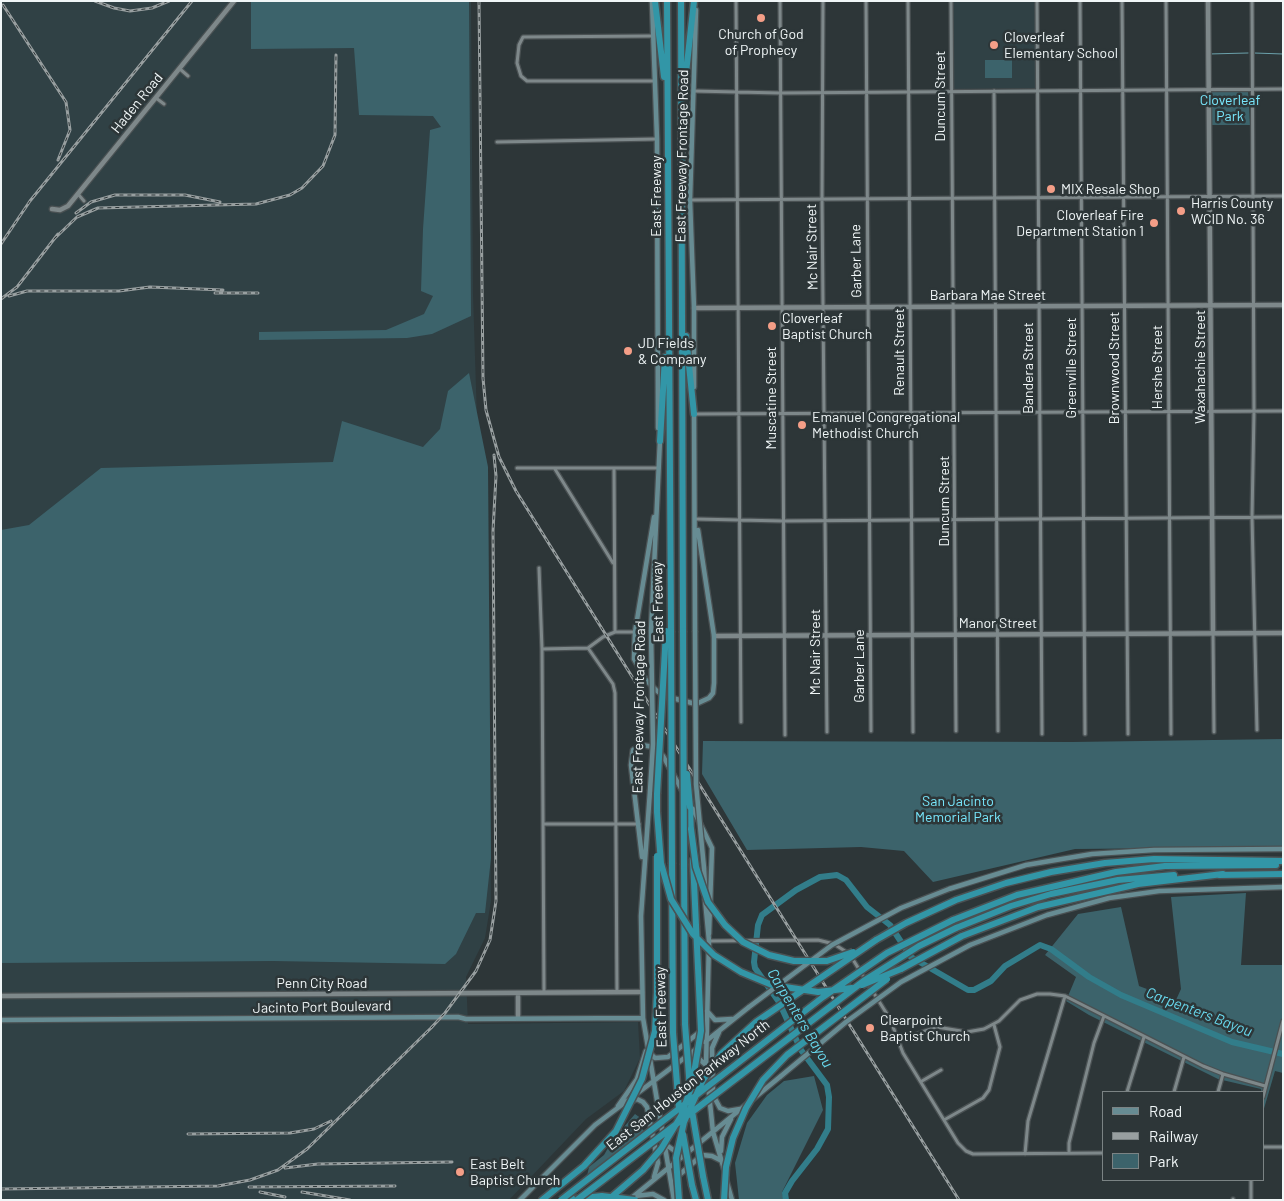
<!DOCTYPE html>
<style>
body{margin:0}
#map{position:relative;width:1284px;height:1201px;overflow:hidden;background:#2d3638;font-family:Barlow,sans-serif}
canvas{display:block}
.frame{position:absolute;inset:0;border:2px solid #f0f6f7;pointer-events:none}
.legend{position:absolute;left:1102px;top:1091px;width:162px;height:90px;box-sizing:border-box;background:#2d3638;border:1px solid #7b8384;margin:0;padding:6px 9px;list-style:none;font-size:15px;color:#f0f6f7}
.legend li{display:flex;align-items:center;gap:10px;height:25px}
.legend b{width:25px;border:1px solid #7b8384}
</style>
<div id="map">
<canvas width="1284" height="1201"></canvas>
<div class="frame"></div>
<ul class="legend">
<li><b style="height:6px;background:#678c93"></b>Road</li>
<li><b style="height:6px;background:#989fa0"></b>Railway</li>
<li><b style="height:14px;background:#3c636b"></b>Park</li>
</ul>
</div>
<script>
const g = document.querySelector('canvas').getContext('2d');
g.lineJoin = 'round';
function paint(path, color) { g.fillStyle = color; g.fill(path, 'evenodd'); }
const shape = rows => new Path2D(rows.map(r => 'M' + r).join(''));
function trace(path, color, width, dash) { g.strokeStyle = color; g.lineWidth = width; g.lineCap = dash ? 'butt' : 'round'; g.setLineDash(dash || []); g.stroke(path); }
function label(font, color, halo, rows, align = 'center') {
  g.font = font + ' Barlow,sans-serif'; g.lineWidth = 5; g.setLineDash([]); g.textBaseline = 'middle'; g.strokeStyle = halo; g.fillStyle = color; for (const [text, x, y, turn = 0] of rows) {
    g.save(); g.translate(x, y); g.rotate((+turn || 0) * Math.PI / 180); g.textAlign = isNaN(turn) ? turn : align; if (halo) g.strokeText(text, 0, 0); g.fillText(text, 0, 0); g.restore();
  }
}
paint(shape([
 [1,1,471,1,473,294,477,419,488,467,491,901,485,938,466,977,468,1024,638,1022,640,1058,624,1091,586,1119,509,1200,1,1200],
 [952,1,1035,1,1036,88,953,89]
]), '#304145');
paint(shape([
 [251,1,469,1,471,316,432,334,407,338,259,340,259,332,386,330,424,314,433,296,421,291,423,229,430,130,441,127,433,116,359,115,354,48,251,49],
 [985,60,1012,60,1012,78,985,78],
 [1248,90,1250,125,1210,125,1211,91],
 [469,373,488,467,491,858,485,913,476,913,456,954,445,964,273,961,1,963,1,530,29,525,101,468,333,462,342,421,423,447,440,429,448,391],
 [1283,739,1283,847,1075,849,933,882,904,851,861,847,747,850,702,774,703,741,1072,742],
 [1246,893,1241,965,1283,965,1283,1073,1275,1071,1263,1112,1261,1089,1218,1079,1089,1015,1066,1001,1076,977,1045,955,1078,914,1121,907,1139,986,1176,1000,1181,989,1171,897],
 [814,1076,823,1110,782,1192,784,1200,739,1200,735,1163,747,1123,767,1095,784,1081],
 [635,1114,642,1119,640,1127,644,1131,587,1176,589,1167,604,1155,612,1141]
]), '#3c636b');
trace(shape([
 [1254,53,1283,54],
 [1209,54,1248,53]
]), '#6ba1ab', 1);
trace(shape([
 [786,1200,785,1193,792,1181,817,1149,828,1129,829,1097,827,1085,801,1050,779,1002,755,968,754,962,758,925,762,915,796,890,820,877,837,875,846,880,867,907,890,925,911,957,968,990,974,990,991,981,1005,966,1040,945,1051,949,1089,977,1121,995,1232,1042,1283,1054]
]), '#327d8a', 6);
const minor = shape([
 [736,1,741,722],
 [780,1,785,735],
 [823,1,822,199,827,732],
 [866,1,871,731],
 [908,1,913,732],
 [951,1,956,731],
 [1037,1,1042,734],
 [1080,1,1085,734],
 [1122,1,1128,734],
 [1166,1,1171,734],
 [1252,1,1254,412,1252,517,1257,730],
 [653,36,523,37,519,45,517,63,521,76,527,81,655,81],
 [180,69,188,76],
 [694,91,780,93,1283,89],
 [994,91,998,731],
 [156,98,164,104],
 [497,142,657,139],
 [78,194,84,201],
 [690,200,1283,196],
 [694,414,1283,411],
 [517,468,659,468],
 [614,468,615,632],
 [555,469,613,563],
 [696,519,783,521,1283,517],
 [539,568,542,649,544,992],
 [1213,634,1214,732],
 [588,648,613,684,615,693,617,992],
 [542,649,588,648,603,637,615,632,635,632],
 [543,824,639,824],
 [709,941,818,940,834,944,848,953],
 [852,958,890,1019,903,1053,958,1143,966,1151,973,1154,1103,1153],
 [899,1040,937,1027,967,1032,984,1029,999,1021,1020,1000,1037,994,1050,994,1065,996,1203,1066,1223,1074,1265,1086],
 [922,1081,941,1070],
 [1127,1092,1144,1037],
 [1174,1092,1184,1057],
 [1218,1092,1223,1074],
 [1263,1097,1283,1021],
 [944,1120,983,1098,989,1090,1000,1047,994,1025],
 [1263,1147,1283,1147],
 [1069,1153,1069,1143,1094,1043,1104,1016],
 [1025,1154,1028,1121,1065,996],
 [1251,1180,1251,1200],
 [1233,1199,1233,1200]
]);
const tertiary = shape([
 [1208,1,1213,633],
 [52,209,60,210,68,206,234,1],
 [694,308,1283,305],
 [714,636,1283,633],
 [518,994,518,1018],
 [1,996,642,992]
]);
const secondary = shape([
 [652,1,657,139,658,428],
 [694,387,694,308,690,200,696,10],
 [694,412,695,631],
 [654,517,635,632,634,659,646,680,657,691,664,696,696,704,709,698,713,693,714,683,714,636,698,530],
 [651,631,660,440],
 [650,791,641,916,643,1018,674,1200],
 [691,805,712,848,709,934],
 [642,857,631,765,633,750,641,745,654,747,663,756,683,792],
 [704,868,705,887],
 [949,889,1026,865,1092,854,1154,850,1283,849],
 [705,899,709,941,706,1065,713,1132,724,1169],
 [970,945,1047,915,1109,898,1159,891,1283,887],
 [707,1011,715,1020,732,1019],
 [1,1020,458,1017,466,1019,643,1018],
 [719,1032,712,1048,713,1095,720,1108,728,1111,740,1109],
 [705,1042,749,1007],
 [648,1051,655,1058,668,1057,701,1031],
 [687,1055,698,1058,706,1065],
 [753,1099,781,1076],
 [630,1102,637,1099,643,1102,647,1107,658,1163,654,1177],
 [618,1106,637,1079,646,1051],
 [665,1144,679,1154],
 [721,1151,722,1137,731,1119],
 [678,1176,702,1155,712,1156,722,1161],
 [726,1179,732,1200],
 [635,1196,653,1194,664,1200],
 [520,1200,595,1125,699,1047],
 [629,1200,747,1104]
]);
const motorway = shape([
 [655,1,664,77],
 [667,1,671,631],
 [681,1,683,631],
 [685,82,694,1],
 [686,336,694,414],
 [660,441,665,357],
 [657,794,657,812],
 [690,807,691,833],
 [693,860,696,926],
 [672,864,673,1033],
 [684,865,685,1024],
 [1219,875,1283,874],
 [953,920,1017,895,1116,872,1165,866,1276,865],
 [956,928,1011,906,1051,894,1118,880,1174,875],
 [876,940,906,923,956,900,1006,883,1051,872,1105,863,1154,859,1283,861],
 [901,969,962,936,1038,907,1138,884,1223,874],
 [703,1176,708,1200],
 [692,1185,696,1200],
 [542,1200,584,1166,616,1131],
 [565,1200,602,1196]
]);
trace(minor, '#4a5153', 5.5);
trace(tertiary, '#4a5153', 7);
trace(secondary, '#4a5153', 7);
trace(motorway, '#4a5153', 9);
trace(minor, '#7e888a', 3);
trace(tertiary, '#7e888a', 4.5);
trace(secondary, '#678c93', 4.5);
trace(motorway, '#3296a7', 6);
const rail = shape([
 [95,1,114,8,130,11,152,8,169,1],
 [479,1,483,378,486,410,499,457,516,491,959,1200],
 [3,5,66,102,70,130,58,160],
 [76,213,91,202,115,195,185,195,220,202],
 [54,239,77,217,98,208,256,204,290,195,302,188,323,166,335,135,336,55],
 [1,244,30,201,192,1],
 [215,293,258,293],
 [9,296,27,291,119,291,150,287,223,290],
 [1,299,17,287,58,234],
 [188,1134,290,1133,314,1129,331,1121],
 [285,1168,318,1164,452,1162],
 [249,1187,395,1186],
 [1,1189,218,1186,250,1180,278,1170,307,1149,431,1028,445,1013,476,971,490,940,496,901,493,531,496,476,494,455],
 [260,1192,285,1197],
 [302,1192,350,1200]
]);
trace(rail, '#989fa0', 3);
trace(rail, '#2d3638', 1, [4]);
const secondaryBridge = shape([
 [695,631,696,784,704,868],
 [650,791,653,744,651,631],
 [749,1007,832,945,901,908,949,889],
 [781,1076,846,1022,901,982,970,945]
]);
const motorwayBridge = shape([
 [671,631,672,864],
 [683,631,684,865],
 [687,774,690,807],
 [657,794,666,631],
 [657,812,661,863,671,899,693,934,714,955,741,972,772,985,818,992,852,988],
 [691,829,696,867,708,902,725,925,743,942,769,955,794,961,827,961,853,952],
 [862,985,901,969],
 [685,1024,690,1089],
 [673,1033,679,1109],
 [692,1111,703,1176],
 [616,1131,642,1079,655,1031,657,992,657,856],
 [683,1134,692,1185],
 [602,1196,635,1200],
 [561,1200,823,997,887,953,953,920],
 [577,1200,865,980,919,946,956,928],
 [608,1200,643,1170,661,1149,681,1116,692,1085,701,1031,696,926],
 [679,1200,676,1158,684,1122,703,1080,721,1054,756,1022,876,940],
 [724,1200,726,1167,733,1138,746,1108,763,1080,787,1055,887,979]
]);
trace(secondaryBridge, '#4a5153', 7, []);
trace(motorwayBridge, '#4a5153', 9, []);
trace(secondaryBridge, '#678c93', 4.5);
trace(motorwayBridge, '#3296a7', 6);
for (const [x, y, r, color] of [
 [761,18,5,"#f49e87"],
 [994,45,5,"#f49e87"],
 [1051,189,5,"#f49e87"],
 [1181,211,5,"#f49e87"],
 [1154,223,5,"#f49e87"],
 [772,326,5,"#f49e87"],
 [628,351,5,"#f49e87"],
 [802,425,5,"#f49e87"],
 [870,1028,5,"#f49e87"],
 [460,1172,5,"#f49e87"]
]) { const dot = new Path2D(); dot.arc(x, y, r, 0, 2 * Math.PI); g.fillStyle = color; g.fill(dot); trace(dot, '#2d3638', 2); }
label('14px', '#f0f6f7', '#2d3638', [
 ["Church of God",761,34,"center"],
 ["of Prophecy",761,50,"center"],
 ["Cloverleaf",1004,37],
 ["Elementary School",1004,53],
 ["MIX Resale Shop",1061,189],
 ["Harris County",1191,203],
 ["WCID No. 36",1191,219],
 ["Cloverleaf Fire",1144,215,"right"],
 ["Department Station 1",1144,231,"right"],
 ["Cloverleaf",782,318],
 ["Baptist Church",782,334],
 ["JD Fields",638,343],
 ["& Company",638,359],
 ["Emanuel Congregational",812,417],
 ["Methodist Church",812,433],
 ["Clearpoint",880,1020],
 ["Baptist Church",880,1036],
 ["East Belt",470,1164],
 ["Baptist Church",470,1180]
], 'left');
label('14px', '#f0f6f7', '#2d3638', [
 ["Duncum Street",940,96,-90],
 ["Haden Road",137,103,-51],
 ["East Freeway Frontage Road",682,156,-89],
 ["East Freeway",656,196,-90],
 ["Mc Nair Street",812,247,-91],
 ["Garber Lane",856,261,-91],
 ["Barbara Mae Street",988,295],
 ["Renault Street",899,352,-90],
 ["Hershe Street",1157,367,-90],
 ["Waxahachie Street",1200,367,-90],
 ["Bandera Street",1028,368,-90],
 ["Greenville Street",1071,368,-90],
 ["Brownwood Street",1114,368,-90],
 ["Muscatine Street",771,398,-90],
 ["Duncum Street",944,501,-90],
 ["East Freeway",658,602,-91],
 ["Manor Street",998,623],
 ["Mc Nair Street",815,652,-90],
 ["Garber Lane",859,666,-90],
 ["East Freeway Frontage Road",639,707,-89],
 ["Penn City Road",322,983],
 ["Jacinto Port Boulevard",322,1007,-1],
 ["East Freeway",661,1007,-91],
 ["East Sam Houston Parkway North",688,1085,-38]
]);
label('14px', '#78e7fc', '#2d3638', [
 ["Cloverleaf",1230,100],
 ["Park",1230,116],
 ["San Jacinto",958,801],
 ["Memorial Park",958,817]
]);
label('italic 15px', '#68d8ed', '#2d3638', [
 ["Carpenters Bayou",1199,1012,21],
 ["Carpenters Bayou",800,1018,59]
]);
</script>
